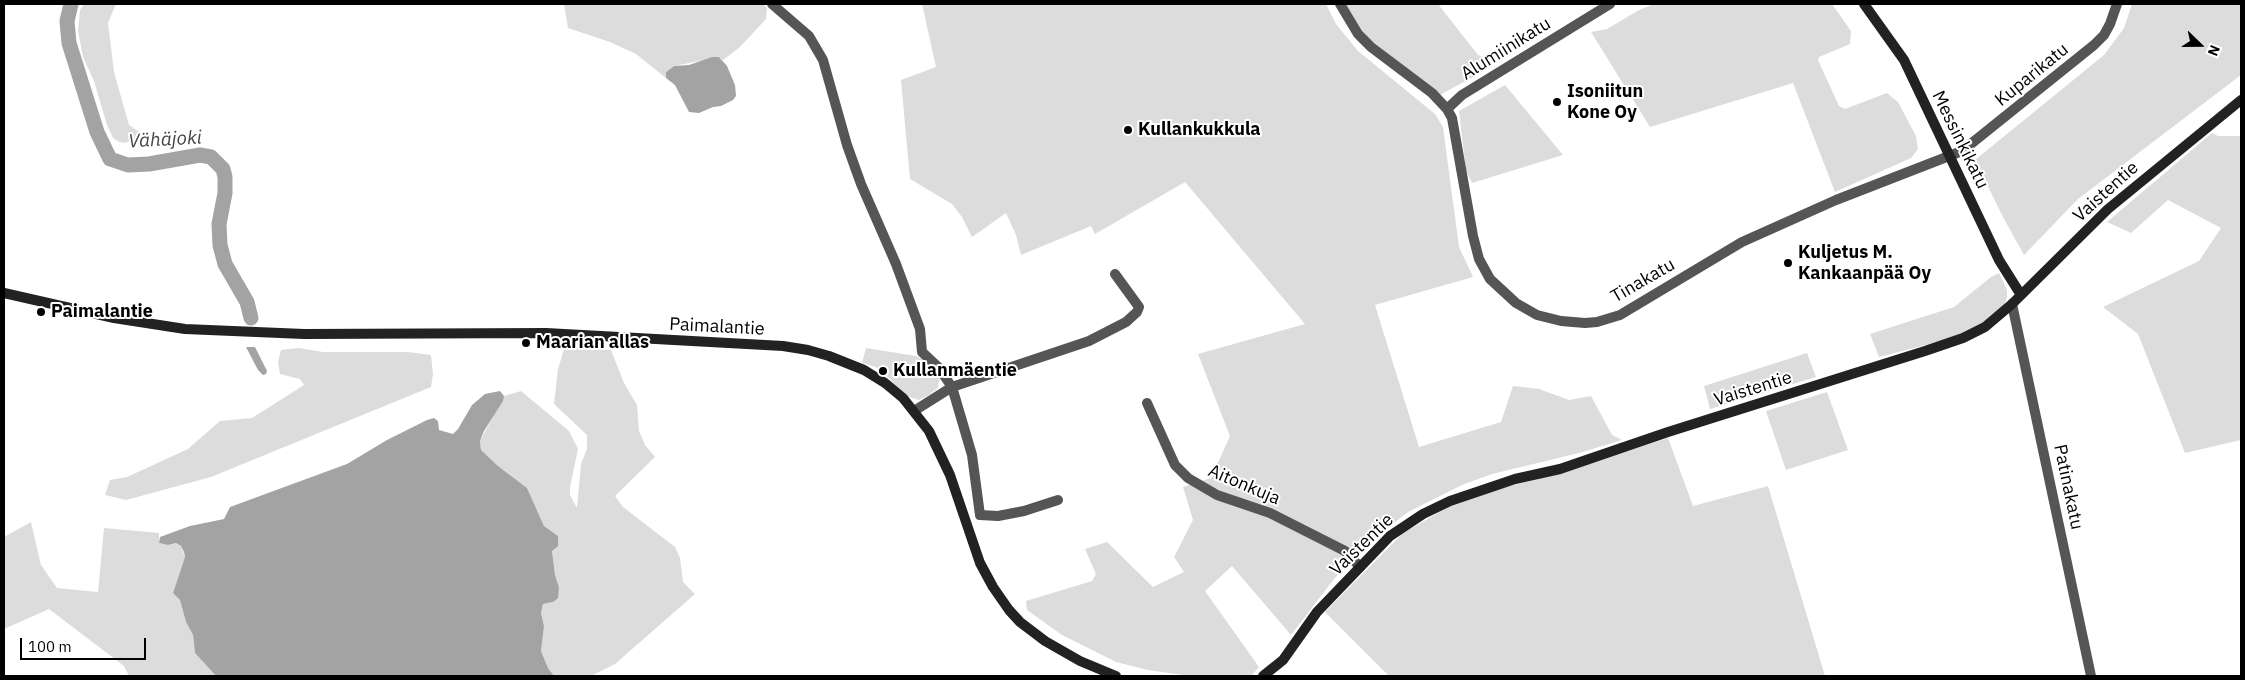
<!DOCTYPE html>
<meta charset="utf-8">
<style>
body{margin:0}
#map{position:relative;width:2245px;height:680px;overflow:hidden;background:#fff;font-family:"IBM Plex Sans",sans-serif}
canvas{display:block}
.frame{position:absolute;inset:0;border:5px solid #000;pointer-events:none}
.north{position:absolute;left:2175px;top:20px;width:50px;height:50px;-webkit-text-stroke:4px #fff;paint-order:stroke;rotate:112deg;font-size:14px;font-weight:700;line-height:20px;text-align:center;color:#000}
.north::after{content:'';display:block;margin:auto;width:18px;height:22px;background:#000;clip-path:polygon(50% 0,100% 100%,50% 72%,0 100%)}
.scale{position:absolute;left:20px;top:638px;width:126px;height:22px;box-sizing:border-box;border:2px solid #000;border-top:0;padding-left:6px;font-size:15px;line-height:18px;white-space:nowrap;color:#000;-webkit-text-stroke:4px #fff;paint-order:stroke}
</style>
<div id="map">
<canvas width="2245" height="680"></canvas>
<div class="frame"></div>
<div class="north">N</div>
<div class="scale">100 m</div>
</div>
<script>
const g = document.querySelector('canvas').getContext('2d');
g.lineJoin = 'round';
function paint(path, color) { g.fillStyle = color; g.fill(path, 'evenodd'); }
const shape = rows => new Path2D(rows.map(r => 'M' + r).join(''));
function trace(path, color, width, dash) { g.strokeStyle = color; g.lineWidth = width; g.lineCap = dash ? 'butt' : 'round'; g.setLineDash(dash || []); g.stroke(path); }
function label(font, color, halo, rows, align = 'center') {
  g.font = font + ' "IBM Plex Sans",sans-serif'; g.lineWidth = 4; g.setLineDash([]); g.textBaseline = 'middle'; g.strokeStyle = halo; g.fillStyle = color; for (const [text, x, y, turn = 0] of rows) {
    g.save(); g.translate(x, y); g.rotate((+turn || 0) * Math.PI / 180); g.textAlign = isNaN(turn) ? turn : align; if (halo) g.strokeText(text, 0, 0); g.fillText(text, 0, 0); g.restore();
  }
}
paint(shape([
 [84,4,116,4,108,23,114,72,129,125,145,136,125,143,119,142,113,138,107,125,94,81,83,57,78,31,80,10],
 [564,4,763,4,767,8,766,19,739,48,723,60,719,57,674,66,666,72,666,78,636,54,610,42,568,28],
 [922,4,1326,4,1336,24,1358,51,1435,114,1443,127,1459,247,1473,277,1375,305,1419,447,1501,422,1513,386,1539,389,1569,400,1591,396,1612,435,1622,440,1579,453,1492,474,1462,485,1408,512,1351,557,1291,635,1232,566,1205,591,1259,667,1251,676,1190,676,1148,670,1116,662,1062,635,1027,610,1026,601,1092,581,1096,574,1085,549,1107,542,1153,587,1184,572,1174,557,1193,520,1183,487,1211,478,1230,436,1198,354,1305,324,1185,182,1095,234,1091,226,1021,255,1016,235,1006,213,972,237,962,217,952,204,910,179,901,80,936,67],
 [1345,4,1438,4,1478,55,1483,57,1491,67,1440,95,1362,33],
 [1654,4,1832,4,1851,31,1850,44,1819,57,1818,60,1839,106,1845,109,1887,93,1898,102,1916,136,1918,149,1911,158,1835,192,1793,83,1650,127,1591,32,1607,29,1639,10],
 [2132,4,2241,4,2241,75,2078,199,2024,255,2003,217,1975,160,2104,55,2124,28],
 [1505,85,1563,155,1472,183,1466,170,1459,111],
 [2212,133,2218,136,2241,136,2241,440,2185,453,2138,334,2103,307,2199,261,2221,228,2168,200,2131,233,2107,222],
 [1999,273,2007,290,2007,298,2004,305,1983,323,1968,331,1945,340,1879,357,1870,334,1954,307,1991,277],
 [565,346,611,350,624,383,637,405,639,431,645,445,655,457,615,496,623,507,675,547,680,558,683,582,695,594,615,664,591,676,554,676,548,668,541,651,544,626,541,613,543,604,553,602,559,587,555,575,552,550,558,536,544,526,527,488,498,466,481,450,480,441,504,396,521,391,569,431,578,449,570,487,570,495,577,508,581,464,587,449,587,435,554,404,558,369],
 [299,348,323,352,408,352,431,355,433,374,431,387,211,477,126,500,105,495,110,480,127,477,188,449,220,421,252,418,304,385,300,379,280,374,278,362,281,350],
 [866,348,916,356,926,361,937,371,940,377,938,388,929,395,919,400,906,396,884,373,876,367,862,363],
 [1807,353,1816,377,1710,409,1704,386],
 [1827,392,1848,450,1786,470,1766,411],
 [1668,438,1693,506,1768,486,1825,676,1389,676,1325,612,1402,534,1448,507,1495,490,1561,473],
 [31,522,41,565,57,588,98,592,104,528,159,533,159,543,168,545,176,543,181,546,185,557,173,593,180,600,186,622,193,635,195,653,216,676,129,676,124,666,49,609,4,629,4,537]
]), '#dcdcdc');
paint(shape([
 [712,57,719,57,727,66,735,85,736,96,733,100,721,106,713,107,699,113,689,112,675,85,666,78,666,72,674,66,689,65],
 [246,347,255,347,267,371,266,374,263,375,258,370],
 [500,391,504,396,503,401,484,431,480,441,481,450,498,466,527,488,544,526,558,536,558,546,552,551,555,575,559,587,558,598,553,602,543,604,541,613,544,626,541,651,548,668,554,676,216,676,195,653,193,635,186,622,180,600,173,593,185,557,184,552,181,546,176,543,168,545,159,543,160,537,190,526,224,519,230,507,347,464,387,440,427,420,434,418,438,421,439,430,453,434,458,429,472,405,478,400,485,394]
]), '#a3a3a3');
trace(shape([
 [71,4,67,21,69,43,97,132,110,159,128,165,149,164,200,155,211,157,223,169,225,177,225,193,219,224,220,245,225,264,247,302,251,318]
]), '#a3a3a3', 15);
trace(shape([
 [772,4,809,36,823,60,847,145,861,184,896,264,920,329,922,352,938,367,952,387,972,455,980,515,998,516,1024,511,1058,500],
 [1340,4,1358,34,1371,47,1432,93,1447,109,1452,118,1473,236,1479,259,1490,279,1516,303,1537,315,1561,321,1585,323,1597,322,1620,315,1742,242,1836,200,1962,151,2094,45,2104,35,2110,24,2117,4],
 [1447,109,1462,95,1610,4],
 [2012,304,2091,676],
 [1147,403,1175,465,1188,478,1217,495,1270,513,1345,551,1360,567],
 [914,411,952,387,1089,341,1126,322,1137,312,1139,307,1115,274]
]), '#555', 10);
trace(shape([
 [1864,4,1904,60,1999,260,2021,295],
 [4,293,114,318,185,329,304,334,546,333,783,346,808,350,829,356,864,370,885,383,903,398,929,431,950,475,980,563,993,587,1009,610,1020,622,1045,641,1080,661,1116,676],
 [1263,676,1283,660,1317,612,1390,536,1423,514,1450,501,1515,479,1560,469,1668,432,1925,351,1963,338,1985,327,2012,304,2108,209,2241,100]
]), '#222', 10);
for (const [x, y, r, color] of [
 [1557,102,5,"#000"],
 [1128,130,5,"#000"],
 [1788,263,5,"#000"],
 [41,312,5,"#000"],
 [526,343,5,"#000"],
 [883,371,5,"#000"]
]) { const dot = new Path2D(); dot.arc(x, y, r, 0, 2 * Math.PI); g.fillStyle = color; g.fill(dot); trace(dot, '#fff', 2); }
label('18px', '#000', '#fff', [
 ["Alumiinikatu",1506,49,-32],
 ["Kuparikatu",2032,75,-39],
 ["Messinkikatu",1960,140,64],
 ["Vaistentie",2106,192,-42],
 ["Tinakatu",1643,281,-30],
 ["Paimalantie",717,327,3],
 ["Vaistentie",1753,389,-17],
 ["Aitonkuja",1244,485,23],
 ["Patinakatu",2068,487,78],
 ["Vaistentie",1362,545,-44]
]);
label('bold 18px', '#000', '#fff', [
 ["Isoniitun",1567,92],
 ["Kone Oy",1567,113],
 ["Kullankukkula",1138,130],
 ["Kuljetus M.",1798,253],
 ["Kankaanpää Oy",1798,274],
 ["Paimalantie",51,312],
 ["Maarian allas",536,343],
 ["Kullanmäentie",893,371]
], 'left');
label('italic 19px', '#444', '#fff', [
 ["Vähäjoki",165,140,-3]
]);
</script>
